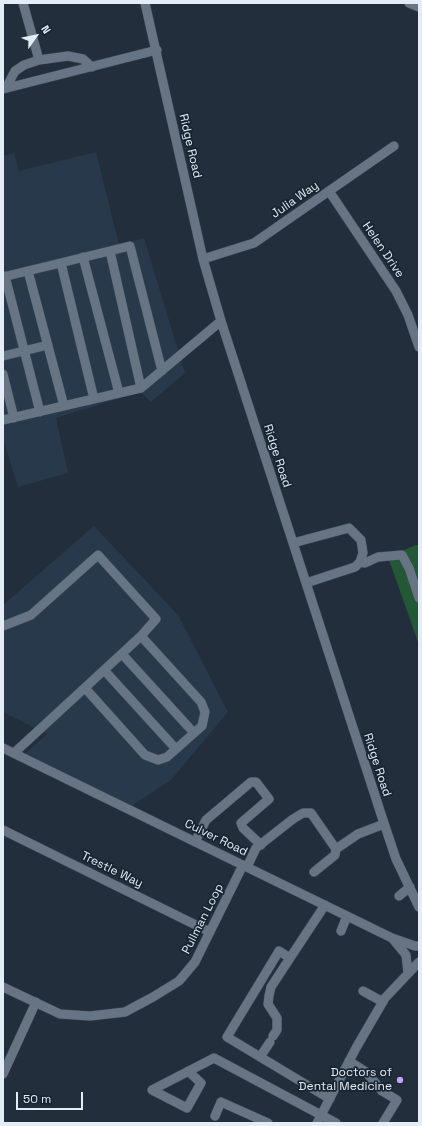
<!DOCTYPE html>
<style>
body{margin:0}
#map{position:relative;width:422px;height:1126px;overflow:hidden;background:#222e3c;font-family:"Space Grotesk",sans-serif}
canvas{display:block}
.frame{position:absolute;inset:0;border:4px solid #e4ecf5;pointer-events:none}
.north{position:absolute;left:16px;top:16px;width:40px;height:40px;-webkit-text-stroke:3px #182432;paint-order:stroke;rotate:57deg;font-size:11px;font-weight:700;line-height:16px;text-align:center;color:#e4ecf5}
.north::after{content:'';display:block;margin:auto;width:14px;height:18px;background:#e4ecf5;clip-path:polygon(50% 0,100% 100%,50% 72%,0 100%)}
.scale{position:absolute;left:16px;top:1092px;width:67px;height:18px;box-sizing:border-box;border:2px solid #e4ecf5;border-top:0;padding-left:5px;font-size:12px;line-height:14px;white-space:nowrap;color:#e4ecf5;-webkit-text-stroke:3px #182432;paint-order:stroke}
</style>
<div id="map">
<canvas width="422" height="1126"></canvas>
<div class="frame"></div>
<div class="north">N</div>
<div class="scale">50 m</div>
</div>
<script>
const g = document.querySelector('canvas').getContext('2d');
g.lineJoin = 'round';
function paint(path, color) { g.fillStyle = color; g.fill(path, 'evenodd'); }
const shape = rows => new Path2D(rows.map(r => 'M' + r).join(''));
function trace(path, color, width, dash) { g.strokeStyle = color; g.lineWidth = width; g.lineCap = dash ? 'butt' : 'round'; g.setLineDash(dash || []); g.stroke(path); }
function label(font, color, halo, rows, align = 'center') {
  g.font = font + ' "Space Grotesk",sans-serif'; g.lineWidth = 3.5; g.setLineDash([]); g.textBaseline = 'middle'; g.strokeStyle = halo; g.fillStyle = color; for (const [text, x, y, turn = 0] of rows) {
    g.save(); g.translate(x, y); g.rotate((+turn || 0) * Math.PI / 180); g.textAlign = isNaN(turn) ? turn : align; if (halo) g.strokeText(text, 0, 0); g.fillText(text, 0, 0); g.restore();
  }
}
paint(shape([
 [96,152,119,245,144,238,185,373,151,402,140,392,56,418,68,473,18,487,3,439,3,156,14,153,19,171],
 [94,526,178,615,228,712,171,780,127,809,21,757,47,734,3,712,3,605]
]), '#28394b');
paint(shape([
 [416,545,419,545,419,645,388,557]
]), '#225834');
const minor = shape([
 [23,3,39,60],
 [145,3,203,259,221,321,381,814,396,859,419,907],
 [409,3,419,7],
 [6,88,15,71,24,65,39,60,68,56,83,59,92,67],
 [3,89,157,50],
 [329,191,396,291,408,315,419,347],
 [110,251,141,388],
 [83,257,119,393],
 [203,259,254,243,394,146],
 [61,263,94,399],
 [28,271,64,406],
 [5,276,40,412],
 [3,277,130,246,162,371],
 [3,356,48,345],
 [3,374,14,418],
 [3,420,141,388,221,321],
 [293,543,349,528,361,540,363,553,360,562,355,567,306,583],
 [360,562,365,563,378,557,402,555,409,568,419,598],
 [3,626,31,615,98,555,156,619,141,636,14,753],
 [122,654,194,733],
 [104,670,176,749],
 [85,688,145,755,158,760,167,757,202,726,205,712,201,702,141,636],
 [3,748,392,938,415,946,419,946],
 [3,830,210,932],
 [195,842,206,820,251,782,256,782,269,799,241,823,243,828,261,845],
 [336,849,358,834,384,824],
 [247,867,256,848,293,819,303,813,311,813,336,849,335,855,314,872],
 [399,896,410,887],
 [325,905,290,958,279,951,227,1037,330,1099],
 [341,931,347,916],
 [392,938,406,955,408,973],
 [3,987,60,1014,90,1016,125,1012,153,997,179,981,195,962,243,865],
 [363,991,383,1002],
 [273,1036,277,1030,277,1018,268,1004,269,996,271,987,290,958],
 [260,1057,270,1042],
 [349,1061,366,1072,382,1091,397,1100,383,1123],
 [188,1071,201,1083,187,1108,152,1090,214,1058,336,1123],
 [3,1074,36,1002],
 [215,1116,221,1102,268,1123],
 [317,1123,356,1048,385,998,419,962]
]);
trace(minor, '#3f4955', 10);
trace(minor, '#667484', 9);
for (const [x, y, r, color] of [
 [400,1080,4,"#c0a8f3"]
]) { const dot = new Path2D(); dot.arc(x, y, r, 0, 2 * Math.PI); g.fillStyle = color; g.fill(dot); trace(dot, '#182432', 1.5); }
label('12px', '#e4ecf5', '#182432', [
 ["Ridge Road",190,146,77],
 ["Julia Way",295,200,-35],
 ["Helen Drive",383,250,56],
 ["Ridge Road",277,456,72],
 ["Ridge Road",377,765,72],
 ["Culver Road",216,838,26],
 ["Trestle Way",112,870,26],
 ["Pullman Loop",203,919,-63]
]);
label('12px', '#e4ecf5', '#182432', [
 ["Doctors of",392,1073],
 ["Dental Medicine",392,1087]
], 'right');
</script>
